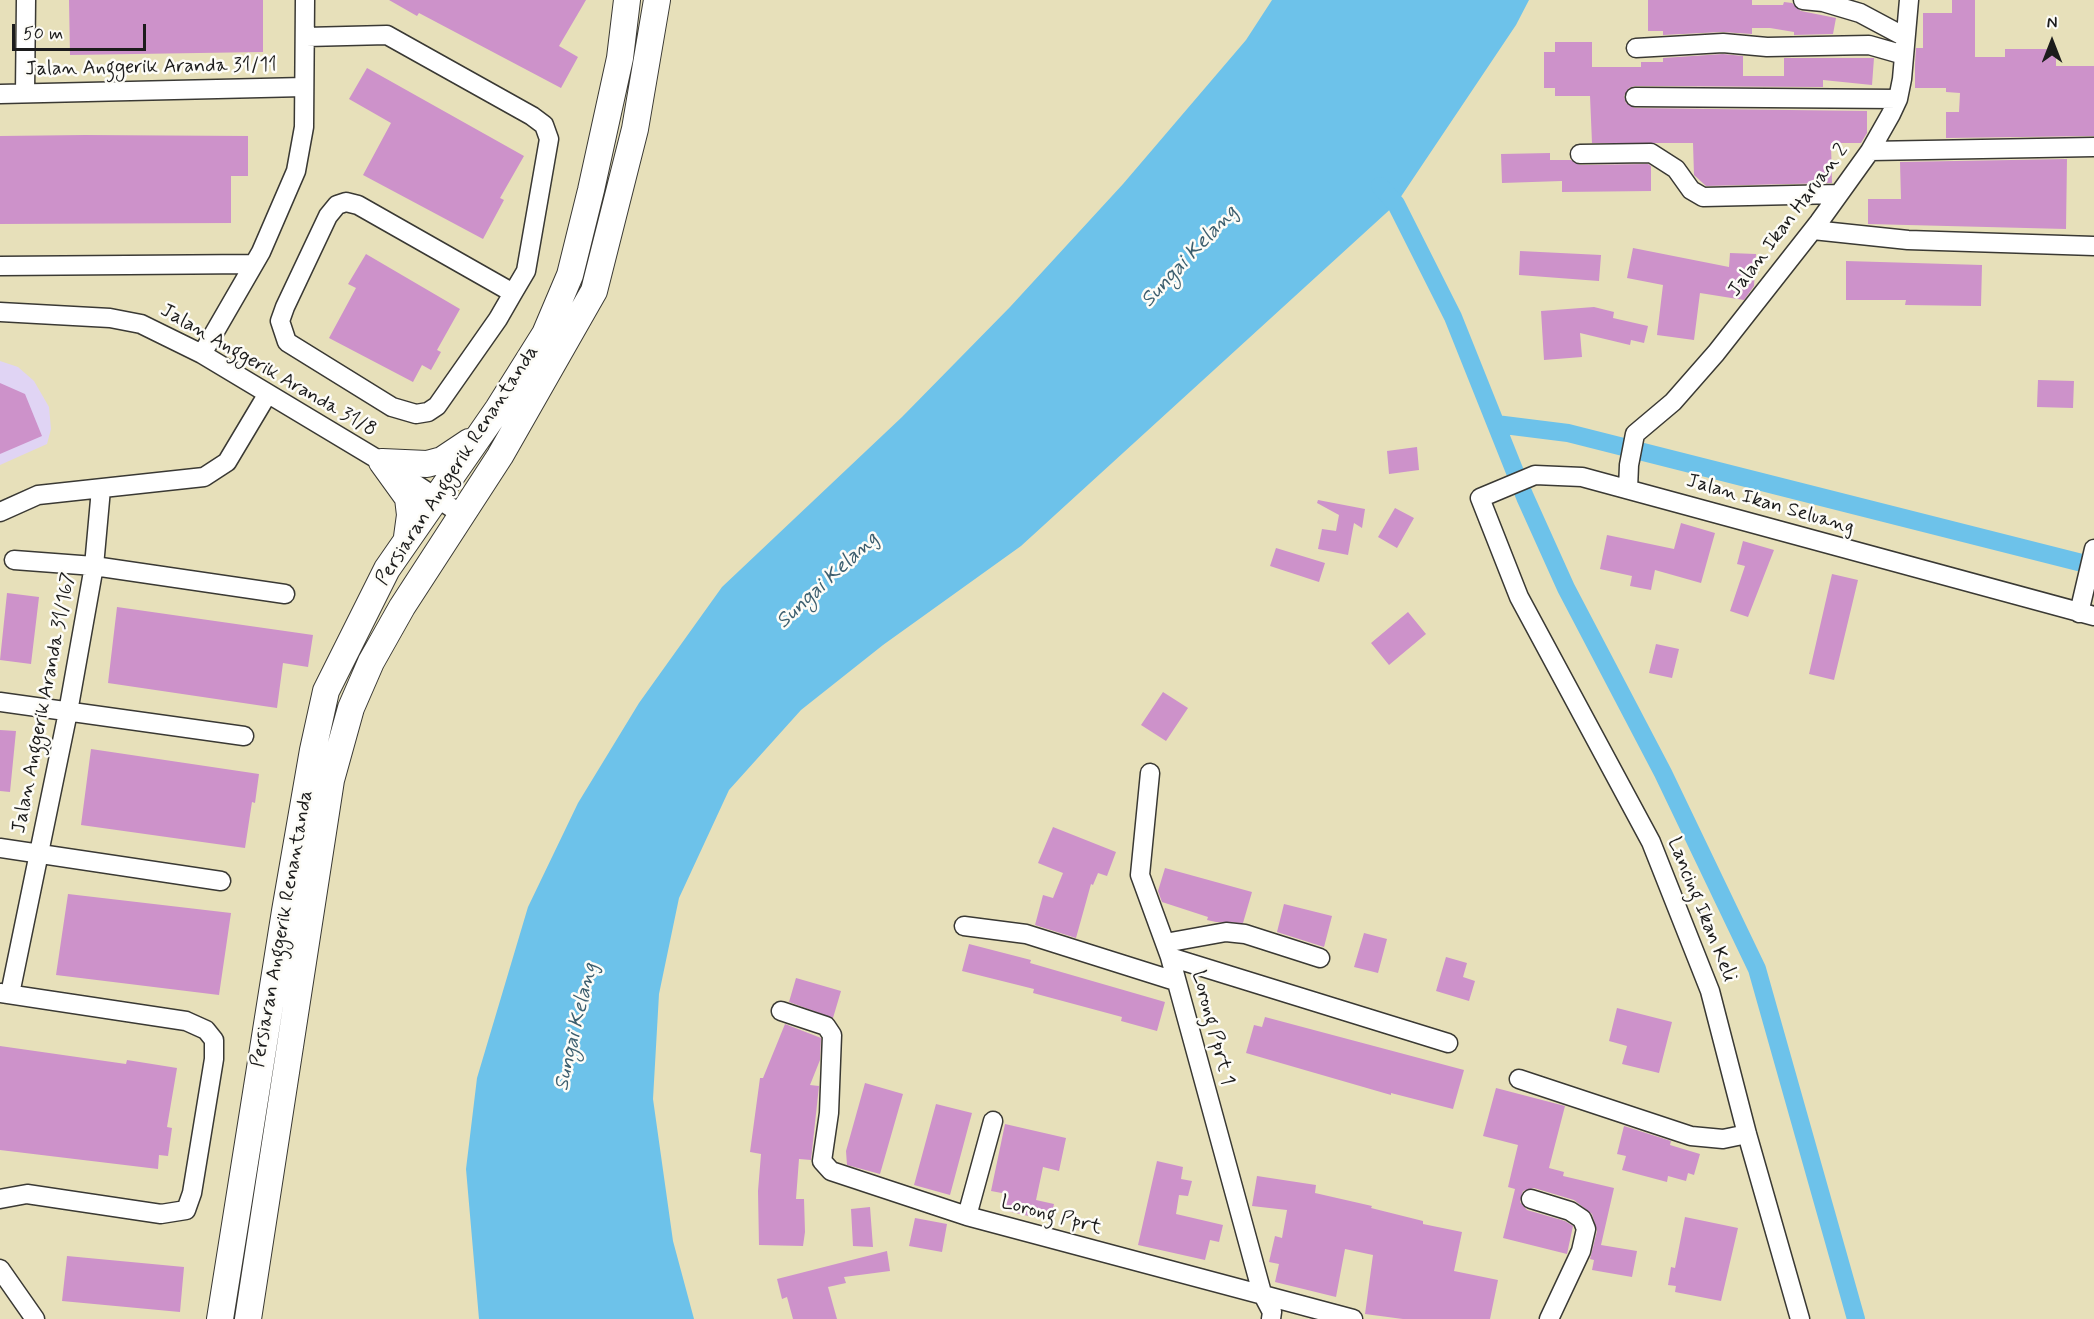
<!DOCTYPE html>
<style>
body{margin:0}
#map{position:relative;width:2094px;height:1319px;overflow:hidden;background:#e7e0ba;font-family:Mynerve,sans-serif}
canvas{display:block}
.north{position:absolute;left:2022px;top:12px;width:60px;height:60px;-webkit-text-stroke:4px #fdfcf7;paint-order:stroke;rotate:0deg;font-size:16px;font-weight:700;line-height:24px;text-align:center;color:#1c1c1c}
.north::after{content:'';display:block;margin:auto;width:21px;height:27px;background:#1c1c1c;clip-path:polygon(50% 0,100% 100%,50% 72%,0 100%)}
.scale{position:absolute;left:12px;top:24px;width:134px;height:27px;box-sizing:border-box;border:3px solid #1c1c1c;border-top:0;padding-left:8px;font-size:18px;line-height:21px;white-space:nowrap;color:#1c1c1c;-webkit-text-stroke:4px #fdfcf7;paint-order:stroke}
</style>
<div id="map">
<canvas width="2094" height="1319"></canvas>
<div class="north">N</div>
<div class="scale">50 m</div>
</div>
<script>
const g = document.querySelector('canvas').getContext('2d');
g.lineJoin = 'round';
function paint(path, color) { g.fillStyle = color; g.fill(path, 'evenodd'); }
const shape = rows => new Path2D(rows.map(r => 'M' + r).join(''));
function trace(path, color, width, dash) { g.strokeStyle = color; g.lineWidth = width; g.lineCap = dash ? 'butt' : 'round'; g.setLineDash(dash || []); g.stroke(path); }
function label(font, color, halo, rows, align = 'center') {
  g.font = font + ' Mynerve,sans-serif'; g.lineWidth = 5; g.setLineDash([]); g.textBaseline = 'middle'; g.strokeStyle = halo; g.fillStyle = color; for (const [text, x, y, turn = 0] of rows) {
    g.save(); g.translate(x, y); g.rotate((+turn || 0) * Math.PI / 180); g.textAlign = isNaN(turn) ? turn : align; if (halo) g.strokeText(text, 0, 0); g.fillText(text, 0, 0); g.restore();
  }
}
paint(shape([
 [0,361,18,367,34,381,49,407,51,429,47,444,0,465]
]), '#e0d4f4');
paint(shape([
 [1272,0,1529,0,1516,25,1396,204,1021,546,883,645,801,710,729,790,679,898,659,994,653,1099,673,1241,694,1319,479,1319,466,1169,477,1078,528,907,578,803,639,703,722,587,902,417,1010,307,1123,184,1246,40]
]), '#6dc2ea');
trace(shape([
 [1380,186,1396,204,1453,317,1525,497,1566,588,1663,773,1757,969,1856,1319],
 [1496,424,1568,433,2094,566]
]), '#6dc2ea', 18);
paint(shape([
 [69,0,263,0,263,52,70,55],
 [389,0,586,0,559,46,578,57,561,88,419,13,417,16],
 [1648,0,1752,0,1752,5,1783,5,1784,2,1792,3,1801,11,1836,18,1833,34,1794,35,1794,32,1770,28,1752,28,1752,34,1722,32,1663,35,1663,31,1648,31],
 [1952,0,1975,0,1975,57,2005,57,2005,49,2056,49,2056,66,2094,66,2094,136,1946,138,1946,112,1959,112,1960,93,1946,92,1946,88,1915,88,1915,64,1916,48,1923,48,1923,13,1952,13],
 [1555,42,1592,42,1592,67,1641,67,1641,62,1663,62,1663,58,1723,54,1743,56,1743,76,1784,76,1784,58,1874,58,1872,85,1823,80,1823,87,1635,86,1629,88,1624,96,1626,103,1635,108,1867,111,1867,133,1861,143,1831,143,1832,183,1706,186,1694,175,1693,143,1592,143,1590,96,1555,96,1555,88,1544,88,1544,52,1555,52],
 [367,68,524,156,500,198,504,200,483,239,363,175,391,123,349,99],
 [85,135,248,136,248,176,231,176,231,223,0,224,0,136],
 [1550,153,1550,160,1571,160,1580,165,1648,164,1651,166,1651,191,1562,192,1562,181,1502,183,1501,154],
 [2067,159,2066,229,1868,224,1868,199,1901,199,1900,162],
 [1633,248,1729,267,1730,253,1756,254,1754,286,1744,300,1700,293,1694,340,1657,335,1663,285,1627,278],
 [1520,251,1601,255,1599,281,1519,275],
 [366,254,460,309,437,350,441,352,431,370,422,365,413,382,329,338,356,288,348,284],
 [1846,261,1982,265,1981,306,1905,305,1906,300,1846,300],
 [1594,307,1614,312,1613,318,1648,326,1644,343,1631,340,1630,345,1580,333,1582,357,1544,360,1541,311],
 [2038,380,2074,381,2073,408,2037,407],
 [0,383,25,394,42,436,0,454],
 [1417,447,1419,470,1389,474,1387,451],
 [1318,500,1365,509,1362,528,1354,523,1348,555,1318,549,1322,529,1336,531,1339,515,1317,503],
 [1395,508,1414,518,1397,548,1378,537],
 [1681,523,1715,533,1701,583,1655,570,1651,590,1630,586,1632,576,1600,569,1607,535,1674,549],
 [1743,541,1774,550,1748,617,1730,611,1745,566,1737,564],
 [1276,548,1325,563,1319,582,1270,566],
 [1832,574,1858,580,1834,680,1809,674],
 [7,593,39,597,31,664,0,660],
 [117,607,313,635,308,667,283,663,277,708,108,683],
 [1408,612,1426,634,1389,665,1371,643],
 [1656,644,1679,649,1672,678,1649,673],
 [1163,692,1188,708,1166,741,1141,725],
 [0,730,16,731,10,792,0,791],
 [91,749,259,774,255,803,252,802,245,848,81,825],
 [1053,827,1116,852,1107,876,1098,873,1093,885,1091,884,1076,938,1035,925,1043,895,1053,898,1063,873,1038,863],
 [1165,868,1252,892,1243,923,1216,922,1207,920,1208,917,1162,902,1158,891],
 [68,894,231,913,219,995,56,975],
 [1284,904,1332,916,1324,947,1277,932],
 [1364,933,1387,939,1378,973,1354,967],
 [969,944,1031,960,1030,963,1165,1002,1157,1031,1121,1021,1122,1017,1033,993,1034,989,962,971],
 [1446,957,1467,963,1463,977,1475,981,1469,1001,1436,991],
 [796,978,841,991,833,1018,789,1002],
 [1617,1008,1672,1022,1659,1073,1622,1064,1627,1046,1609,1041],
 [1265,1017,1464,1070,1453,1109,1391,1093,1391,1095,1246,1053,1254,1025,1262,1027],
 [785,1024,821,1038,820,1060,810,1085,819,1086,811,1160,799,1159,796,1199,804,1199,805,1232,803,1246,759,1245,758,1191,761,1154,750,1152,760,1078,763,1078],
 [0,1046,126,1064,127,1060,177,1068,167,1127,172,1128,168,1156,159,1155,158,1169,0,1150],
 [865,1083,903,1094,880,1174,847,1165,846,1151],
 [1496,1088,1565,1106,1549,1168,1564,1172,1563,1176,1614,1188,1601,1245,1637,1251,1632,1277,1592,1270,1594,1260,1590,1259,1597,1231,1592,1214,1574,1200,1534,1188,1523,1191,1520,1202,1527,1210,1565,1221,1573,1226,1567,1254,1503,1238,1515,1189,1508,1187,1518,1145,1483,1136],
 [936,1104,972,1113,950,1195,914,1185],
 [1005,1124,1066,1138,1059,1171,1043,1167,1036,1200,1054,1204,1050,1221,1003,1210,1007,1194,991,1191],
 [1624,1126,1671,1141,1670,1145,1700,1154,1694,1175,1688,1173,1686,1181,1668,1176,1667,1182,1622,1170,1626,1156,1617,1154],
 [1157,1161,1183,1167,1181,1179,1192,1181,1188,1196,1179,1195,1176,1214,1223,1225,1219,1242,1210,1240,1205,1260,1138,1245],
 [1257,1176,1316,1185,1315,1193,1372,1206,1371,1208,1423,1221,1423,1224,1462,1232,1454,1271,1498,1280,1490,1319,1403,1319,1365,1314,1373,1255,1345,1249,1336,1297,1275,1282,1279,1264,1269,1262,1275,1236,1282,1238,1287,1210,1252,1206],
 [870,1207,873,1247,853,1246,851,1209],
 [1685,1217,1738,1228,1721,1301,1675,1292,1676,1286,1668,1285,1671,1267,1675,1268],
 [915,1218,947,1224,942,1252,909,1246],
 [887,1251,890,1271,844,1277,846,1283,828,1287,837,1319,793,1319,787,1297,782,1299,777,1279],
 [67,1256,184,1267,180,1312,62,1301]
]), '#cd92ca');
const street = shape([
 [1803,0,1823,2,1860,13,1905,37],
 [306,37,387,35,532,116,544,125,549,139,526,271,513,293,498,319,437,406,428,412,416,414,392,407,287,342,280,321,285,307,328,216,337,205,346,202,358,205,513,293],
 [1636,48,1723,43,1767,47,1869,45,1904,55],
 [25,93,26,0],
 [0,94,304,87],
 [1635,97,1898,99],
 [1870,151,2094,147],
 [1580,154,1651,153,1676,169,1691,190,1703,197,1839,194],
 [1813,230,1908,240,2094,246],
 [0,266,254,264],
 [0,312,110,318,141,324,202,354,382,462,461,514],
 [202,354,261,252,296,171,304,127,305,0],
 [1628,489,1629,465,1635,434,1673,402,1716,353,1819,222,1870,151,1891,114,1898,99,1902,79,1909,0],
 [0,512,38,495,204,477,227,462,267,395],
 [14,560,94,566,285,594],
 [2079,613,2094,549],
 [0,702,244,736],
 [1150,773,1140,875,1170,957,1262,1293,1272,1312,1271,1319],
 [0,848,221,881],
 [964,926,1026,934,1175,981],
 [1165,943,1226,932,1245,934,1320,958],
 [1170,957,1448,1043],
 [0,993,186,1021,206,1030,214,1040,214,1059,192,1193,186,1210,161,1214,27,1194,0,1199],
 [10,994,68,712,94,566,101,489],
 [781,1011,826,1026,832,1035,829,1113,822,1161,831,1171,967,1216,1353,1319],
 [1519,1079,1691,1136,1723,1139,1747,1134],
 [1531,1199,1570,1211,1582,1219,1586,1229,1581,1251,1549,1319],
 [967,1216,993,1121],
 [0,1269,35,1319],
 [1800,1319,1747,1134,1710,991,1651,842,1519,597,1480,498,1535,475,1582,477,2094,616]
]);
const secondary = shape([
 [382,462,427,464,442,460,469,442],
 [382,462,408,498,410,515,407,537],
 [220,1319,285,911,313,750,326,691,387,569,498,409,545,334,570,275,591,190,620,58,627,0],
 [248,1319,331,780,351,708,371,662,402,607,500,456,594,291,635,129,657,0]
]);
trace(street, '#3a3934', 21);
trace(secondary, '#3a3934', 28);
trace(street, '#fff', 18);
trace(secondary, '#fff', 26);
label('20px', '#1c1c1c', '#fdfcf7', [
 ["Jalan Anggerik Aranda 31/11",151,68,-1],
 ["Jalan Ikan Haruan 2",1789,221,-53],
 ["Jalan Anggerik Aranda 31/8",268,371,30],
 ["Persiaran Anggerik Renantanda",458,466,-57],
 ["Jalan Ikan Seluang",1770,505,16],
 ["Jalan Anggerik Aranda 31/167",45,703,-79],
 ["Lancing Ikan Keli",1701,910,68],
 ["Persiaran Anggerik Renantanda",283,929,-80],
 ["Lorong Pprt 1",1212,1028,75],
 ["Lorong Pprt",1051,1216,15]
]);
label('italic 21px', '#3c5e6e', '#fdfcf7', [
 ["Sungai Kelang",1190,257,-47],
 ["Sungai Kelang",828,581,-43],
 ["Sungai Kelang",577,1027,-77]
]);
</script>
